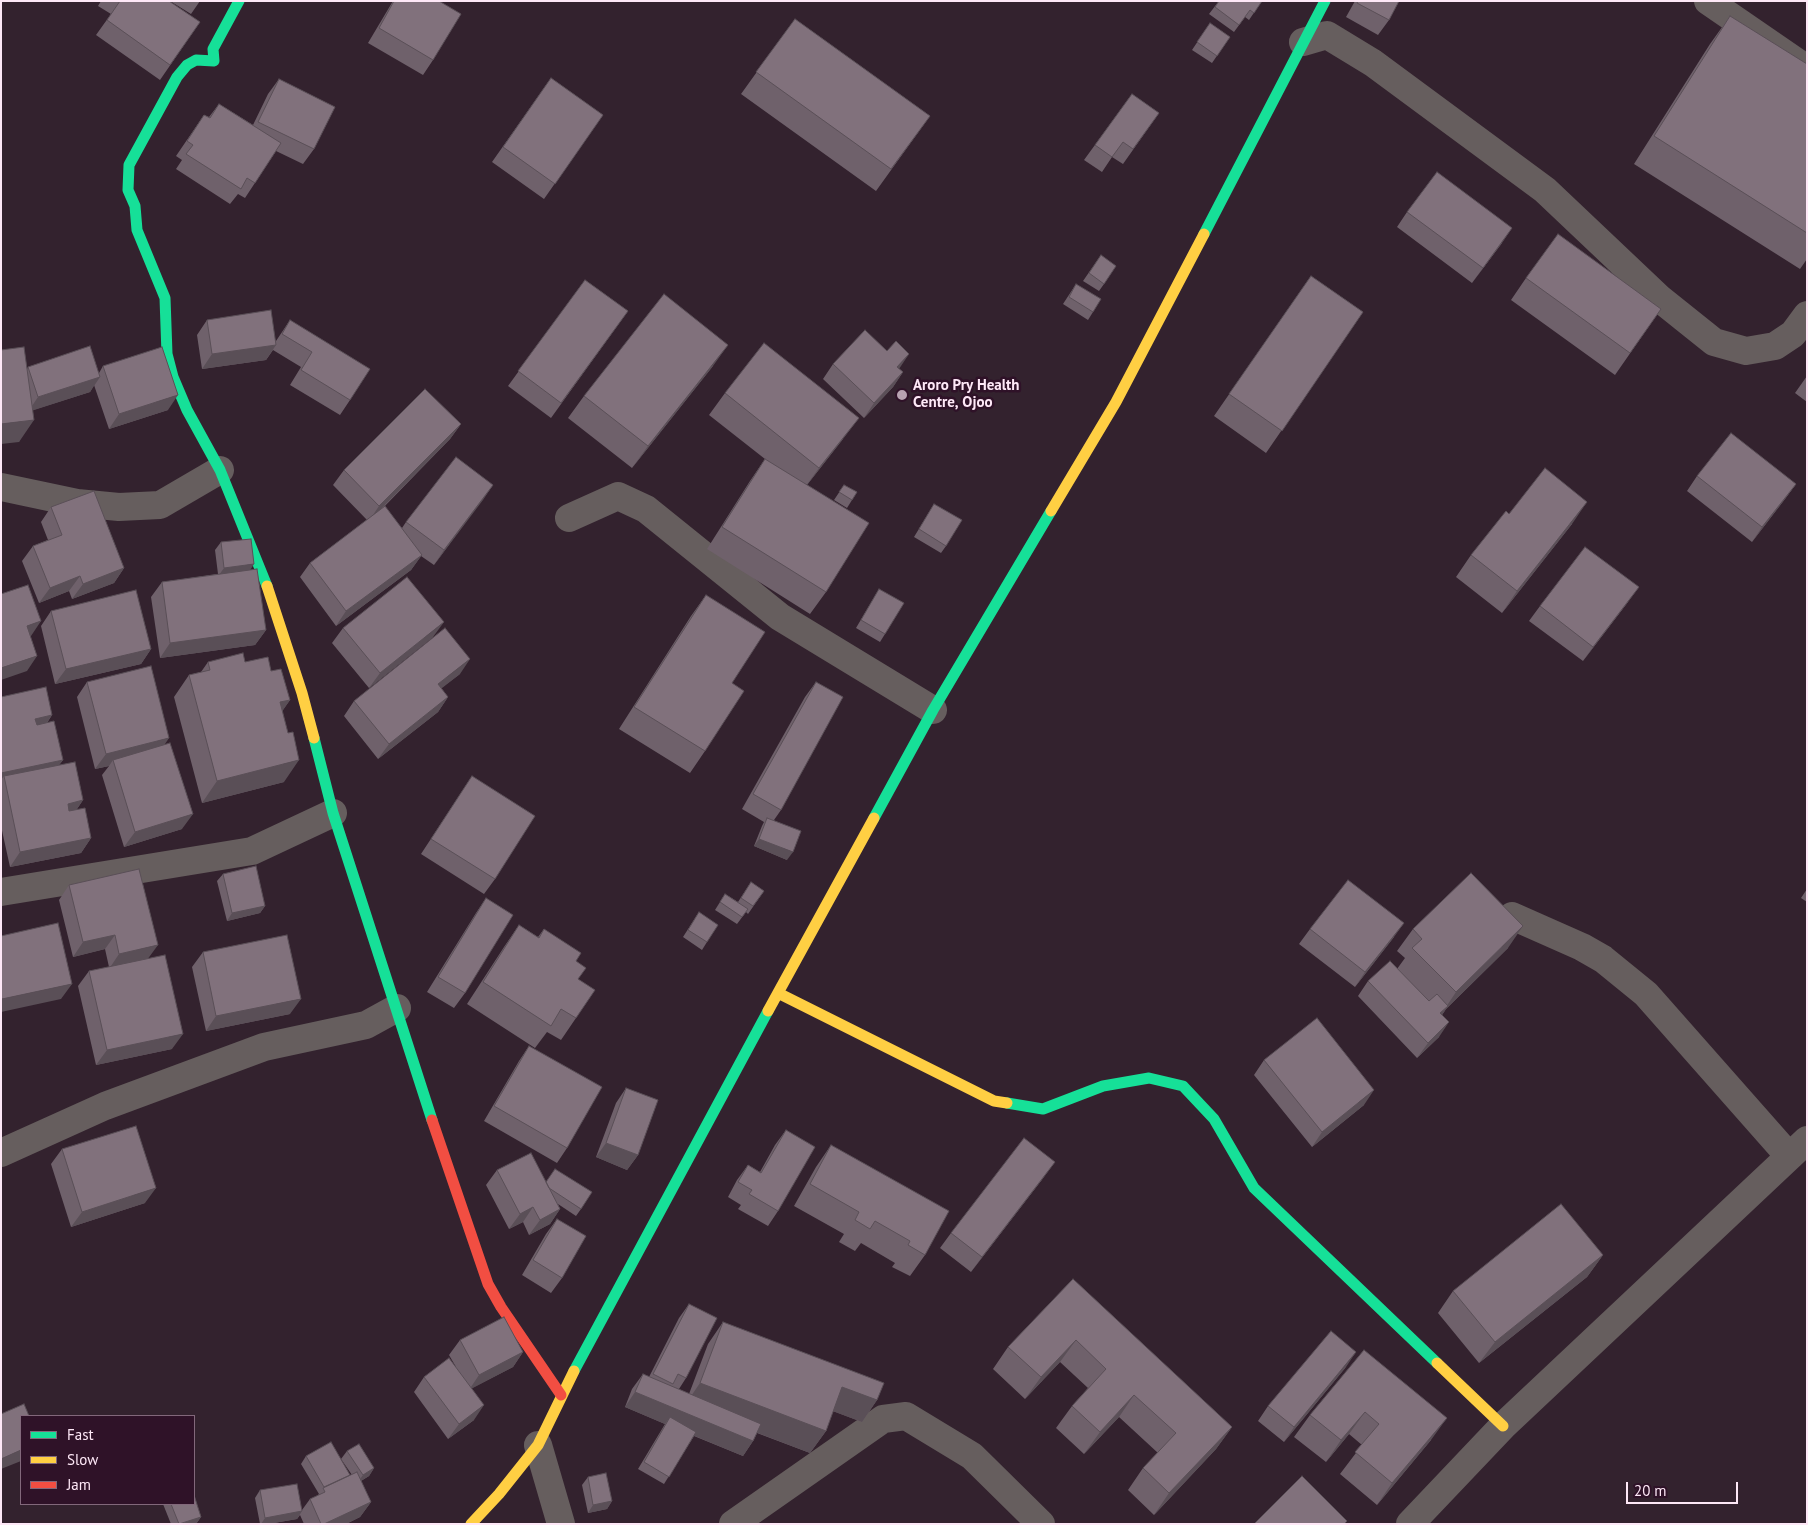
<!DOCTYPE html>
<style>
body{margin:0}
#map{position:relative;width:1808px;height:1525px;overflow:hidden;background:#33222e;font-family:"PT Sans",sans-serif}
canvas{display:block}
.frame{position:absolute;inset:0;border:2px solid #fee8f7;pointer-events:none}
.legend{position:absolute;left:20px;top:1415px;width:175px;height:90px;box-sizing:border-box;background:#2f1228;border:1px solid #82687b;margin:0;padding:6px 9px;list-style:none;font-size:15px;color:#fee8f7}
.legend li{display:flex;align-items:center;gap:10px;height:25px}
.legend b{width:25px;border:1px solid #82687b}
.scale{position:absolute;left:1626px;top:1482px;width:112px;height:22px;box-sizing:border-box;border:2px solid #fee8f7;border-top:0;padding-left:6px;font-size:15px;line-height:18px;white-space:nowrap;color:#fee8f7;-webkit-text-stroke:4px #2f1228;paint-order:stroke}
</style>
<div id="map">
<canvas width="1808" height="1525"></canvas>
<div class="frame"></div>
<ul class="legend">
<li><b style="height:6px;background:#16e098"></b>Fast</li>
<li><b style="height:6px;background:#ffcf43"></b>Slow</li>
<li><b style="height:6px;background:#f24e42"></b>Jam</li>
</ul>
<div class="scale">20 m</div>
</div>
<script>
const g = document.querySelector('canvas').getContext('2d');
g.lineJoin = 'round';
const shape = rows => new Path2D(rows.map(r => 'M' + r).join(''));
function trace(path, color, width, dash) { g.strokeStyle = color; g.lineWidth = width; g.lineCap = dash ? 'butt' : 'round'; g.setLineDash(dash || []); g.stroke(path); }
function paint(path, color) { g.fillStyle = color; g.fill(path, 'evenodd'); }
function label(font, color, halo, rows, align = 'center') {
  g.font = font + ' "PT Sans",sans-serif'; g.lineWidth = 5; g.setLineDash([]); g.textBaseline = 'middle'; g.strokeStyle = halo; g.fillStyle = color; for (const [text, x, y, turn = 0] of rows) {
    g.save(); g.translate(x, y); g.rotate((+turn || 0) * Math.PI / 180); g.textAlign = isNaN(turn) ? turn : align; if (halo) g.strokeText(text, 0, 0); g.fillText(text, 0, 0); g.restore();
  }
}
trace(shape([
 [1708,1,1807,69],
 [1303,42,1327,35,1373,63,1545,190,1659,298,1714,342,1746,351,1775,346,1793,334,1807,315],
 [1,487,77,503,119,507,160,505,220,470],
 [569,518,618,496,646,509,780,617,933,710],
 [1,892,252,851,333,813],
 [1512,916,1582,947,1603,959,1646,994,1789,1156],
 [1,1153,105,1106,264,1047,366,1025,397,1008],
 [538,1445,561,1524],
 [733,1524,883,1419,906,1416,972,1456,1041,1524],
 [1410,1524,1503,1426,1807,1140]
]), '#665e5e', 28);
trace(shape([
 [239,1,213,49,214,61,196,60,187,65,177,77,129,165,128,190,135,206,137,230,165,298,167,354,173,377,187,410,220,470,267,586],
 [1204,234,1325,1],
 [314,738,333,813,432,1120],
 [874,818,933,710,1051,511],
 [1007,1103,1043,1109,1103,1086,1149,1078,1183,1086,1214,1119,1254,1188,1437,1363],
 [574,1371,768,1011]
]), '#16e098', 11);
trace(shape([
 [1051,511,1116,402,1204,234],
 [267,586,302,693,314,738],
 [778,993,994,1101,1007,1103],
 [768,1011,874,818],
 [1437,1363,1503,1426],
 [471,1524,499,1494,538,1445,574,1371]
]), '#ffcf43', 11);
trace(shape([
 [432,1120,488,1284,501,1307,561,1395]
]), '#f24e42', 11);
paint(shape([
 [101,1,169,1,200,22,160,80,96,35,111,14,98,6],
 [170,1,200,1,191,14],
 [393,1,439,1,433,60,423,75,368,43],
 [1219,1,1262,1,1249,20,1245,17,1234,32,1209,14],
 [1355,1,1399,1,1389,20,1378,35,1346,17],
 [1730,16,1807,64,1807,259,1800,269,1634,164,1710,44],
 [795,19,930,116,876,191,741,94],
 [1210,23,1230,37,1212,63,1192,50],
 [551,78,603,115,544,199,492,162],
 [279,79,314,149,303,164,276,151,245,198,238,194,230,204,176,169,182,160,176,156,204,115,209,117,219,104,253,125,268,94],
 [1132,94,1159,113,1123,164,1112,157,1102,172,1084,160],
 [1407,212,1502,243,1472,283,1397,227],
 [1101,255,1104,284,1099,291,1083,281],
 [1311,276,1363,312,1266,453,1214,416],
 [1526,278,1661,309,1615,375,1511,300],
 [585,280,628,311,551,418,508,386],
 [1076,284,1093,312,1088,320,1063,304],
 [207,320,276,341,290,320,350,400,340,415,290,385,301,367,273,350,266,360,202,369,197,335],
 [833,364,899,369,903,372,893,387,864,418,823,379],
 [103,366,168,410,109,429,94,385,90,392,33,410,19,442,27,369,28,367,99,373],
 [713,366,632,468,568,418,584,396],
 [1807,376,1807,402,1795,393],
 [725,393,843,439,807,485,826,592,810,614,707,549,750,481,765,459,709,415],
 [461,424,450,439,380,511,402,528,406,522,493,485,434,565,421,556,411,570,336,626,300,577,310,563,367,520,333,485,344,470],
 [1697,476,1796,484,1785,499,1752,542,1687,491],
 [844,485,857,492,847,508,834,500],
 [934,504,946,546,941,553,914,537],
 [51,507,124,568,114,583,72,599,69,591,39,603,22,561,33,546,48,540,41,522],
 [1509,514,1572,524,1502,613,1456,577,1471,555],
 [221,542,250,570,266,630,255,645,160,658,151,597,162,582,218,574,215,550],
 [879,589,885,634,880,642,856,628],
 [706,595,732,683,705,751,690,773,619,729,691,616],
 [1628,602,1583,661,1529,621,1540,606],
 [51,611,151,649,141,664,55,684,41,626],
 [343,628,433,637,369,688,332,643],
 [208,662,245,662,271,671,290,700,282,711,284,782,202,803,174,697,189,675,201,672],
 [460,674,441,688,448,697,438,712,378,759,344,716,354,701],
 [87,682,164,745,182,829,124,847,102,775,109,766,95,769,77,697],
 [816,682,781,810,774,820,787,860,754,846,762,826,764,822,742,809,805,697],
 [1,697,52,715,47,723,63,760,59,765,83,800,77,809,91,838,81,853,10,867,1,826],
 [472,776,495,879,484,894,421,854],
 [223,874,265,906,260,913,227,921,217,881],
 [751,882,764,891,748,914,746,912,737,924,715,910,725,894,738,902],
 [69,885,148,958,172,1049,96,1065,78,986,89,971,109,967,105,949,73,957,59,900],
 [1807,889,1807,902,1801,898],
 [486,898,465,993,454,1008,427,992,476,913],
 [699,912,707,942,702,950,683,937],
 [519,925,538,937,544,929,576,961,578,979,576,1018,561,1040,547,1032,535,1048,467,1004,504,947],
 [1310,929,1394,937,1355,987,1299,944],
 [1413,929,1508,948,1446,1009,1442,1015,1439,1037,1417,1058,1358,996,1368,981,1397,969,1405,958,1397,951],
 [203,952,290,1014,206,1031,192,967],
 [529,1046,567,1148,557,1163,484,1121,519,1061],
 [1264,1060,1364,1105,1312,1147,1254,1075],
 [626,1088,638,1155,627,1170,596,1157,616,1103],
 [786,1130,778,1211,768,1226,738,1209,741,1205,728,1197,737,1180,748,1165,760,1172,775,1145],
 [831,1145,925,1255,910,1276,892,1267,895,1263,861,1243,855,1251,839,1242,844,1234,794,1206,816,1167],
 [62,1149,145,1203,71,1227,51,1164],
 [497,1170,546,1182,581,1209,576,1216,558,1204,560,1209,550,1224,529,1235,523,1222,509,1229,486,1185],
 [1044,1177,971,1272,940,1248,951,1233],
 [557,1219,562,1278,551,1293,522,1275,546,1234],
 [1603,1255,1587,1277,1479,1363,1438,1313,1453,1291],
 [1073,1279,1232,1427,1216,1449,1154,1515,1128,1490,1143,1468,1158,1453,1119,1417,1084,1454,1056,1428,1072,1406,1088,1388,1060,1362,1025,1399,993,1369,1008,1347],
 [689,1304,686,1378,679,1389,689,1394,708,1344,723,1322,877,1400,862,1422,833,1411,826,1431,810,1453,757,1433,753,1441,743,1456,694,1436,664,1484,638,1469,665,1424,625,1407,632,1389,643,1374,649,1377,679,1318],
 [460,1340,523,1352,513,1367,472,1388,474,1420,448,1439,414,1392,424,1377,456,1367,449,1355],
 [1364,1350,1431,1440,1377,1505,1340,1474,1362,1445,1349,1434,1326,1462,1294,1437,1310,1415],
 [1346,1367,1284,1442,1258,1421,1268,1406],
 [347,1451,374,1468,369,1476,361,1481,371,1502,360,1517,346,1524,304,1524,300,1515,297,1519,268,1524,260,1524,255,1498,260,1490,302,1510,310,1499,317,1496,319,1494,301,1464,306,1456,350,1475,352,1475,341,1459],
 [588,1477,612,1501,607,1509,588,1513,582,1485],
 [163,1504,194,1504,201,1517,196,1524,171,1524]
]), '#6f616b');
paint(shape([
 [1512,228,1502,243,1472,283,1483,268],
 [276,345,266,360,202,369,212,354],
 [728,345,713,366,632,468,648,446],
 [909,354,899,369,897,367],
 [903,372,893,387,864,418,874,403],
 [100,377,90,392,28,412,38,397],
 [178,395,168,410,109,429,119,414],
 [859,418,843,439,803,490,819,468],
 [34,420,19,442,1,444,1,424],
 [461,424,450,439,369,521,379,506],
 [1796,484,1785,499,1752,542,1762,527],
 [493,485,483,500,434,565,444,550],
 [1587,502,1572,524,1502,613,1517,591],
 [422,555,411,570,336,626,346,611],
 [254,564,249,572,219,575,224,568],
 [124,568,114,583,72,599,83,584],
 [80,576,69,591,39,603,50,588],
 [1639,587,1628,602,1583,661,1593,647],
 [41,621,31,636,16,641,27,626],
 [444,622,433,637,369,688,380,673],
 [266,630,255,645,160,658,170,643],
 [151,649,141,664,55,684,66,669],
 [37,656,27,671,1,680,1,668],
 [470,659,460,674,428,699,438,684],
 [448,697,438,712,378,759,389,744],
 [290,700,275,722,280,702],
 [52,715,42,730,25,734,35,719],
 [169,738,159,753,113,760,109,766,95,769,106,754],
 [63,760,52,774,4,776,1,780,1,773],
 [299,760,284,782,202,803,217,781],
 [83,800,73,815,58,819,68,804],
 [193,814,182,829,124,847,135,832],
 [91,838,81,853,10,867,20,852],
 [759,839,793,852,787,860,754,846],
 [265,906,260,913,227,921,232,913],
 [1404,923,1394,937,1355,987,1365,972],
 [1523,926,1508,948,1446,1009,1438,1021,1440,1013,1444,1010,1456,992],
 [115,935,105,949,73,957,83,942],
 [158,945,147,960,109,969,119,954],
 [72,984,61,999,1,1012,1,1000,2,999],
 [301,999,290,1014,206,1031,216,1016],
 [1449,1022,1439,1037,1417,1058,1428,1043],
 [183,1034,172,1049,96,1065,107,1050],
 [1374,1090,1364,1105,1312,1147,1322,1132],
 [606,1143,638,1155,627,1170,596,1157],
 [1055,1162,1044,1177,971,1272,982,1257],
 [156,1188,145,1203,71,1227,82,1212],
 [533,1207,523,1222,509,1229,520,1214],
 [560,1209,550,1224,529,1235,540,1220],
 [1603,1255,1587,1277,1479,1363,1495,1342],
 [1076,1340,1060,1362,1025,1399,1041,1377],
 [523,1352,513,1367,469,1390,479,1375],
 [1356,1352,1346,1367,1284,1442,1294,1427],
 [700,1383,826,1431,810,1453,685,1405],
 [842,1387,877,1400,862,1422,827,1409],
 [635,1392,753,1441,743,1456,666,1424,670,1417,665,1424,625,1407],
 [1134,1395,1119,1417,1084,1454,1100,1432],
 [484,1405,474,1420,448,1439,459,1424],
 [1365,1412,1349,1434,1326,1462,1341,1440],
 [1447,1418,1431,1440,1377,1505,1392,1483],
 [1232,1427,1216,1449,1154,1515,1169,1493],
 [21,1450,21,1461,1,1469,1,1459],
 [374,1468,369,1476,357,1483,363,1475],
 [612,1501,607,1509,588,1513,593,1505],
 [371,1502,360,1517,346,1524,324,1524],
 [302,1511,297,1519,268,1524,261,1524,265,1518],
 [201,1517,196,1524,180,1524]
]), '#5a4f57');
const building = shape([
 [120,1,169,1,200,22,170,65,107,20,120,1],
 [394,1,439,1,461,14,433,60,379,28,394,1],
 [1219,1,1262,1,1254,13,1250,10,1239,25,1215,7,1219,1],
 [1358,1,1399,1,1389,20,1357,3,1358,1],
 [1730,16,1807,64,1807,233,1654,136,1730,16],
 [795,19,930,116,891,169,756,72,795,19],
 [1210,23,1230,37,1217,56,1197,42,1210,23],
 [551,78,603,115,555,184,503,147,551,78],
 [279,79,335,107,314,149,258,122,279,79],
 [1132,94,1159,113,1133,149,1123,142,1112,157,1095,145,1132,94],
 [219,104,281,143,255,183,247,178,241,189,186,154,193,145,187,141,204,115,210,118,219,104],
 [1437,172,1512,228,1483,268,1407,212,1437,172],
 [1558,234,1661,309,1630,353,1526,278,1558,234],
 [1101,255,1116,266,1104,284,1089,273,1101,255],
 [1311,276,1363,312,1282,431,1229,394,1311,276],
 [585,280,628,311,561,403,518,371,585,280],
 [1076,284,1101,299,1093,312,1069,297,1076,284],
 [664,294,728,345,648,446,584,396,664,294],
 [271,310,276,345,212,354,207,320,271,310],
 [290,320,370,369,350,400,301,370,312,352,282,334,290,320],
 [865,330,887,351,896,341,909,354,897,367,903,372,874,403,833,364,865,330],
 [764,343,859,418,819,468,725,393,764,343],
 [90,346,100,377,38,397,28,367,90,346],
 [24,347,34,420,1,424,1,350,24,347],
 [162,347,178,395,119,414,103,366,162,347],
 [425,389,461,424,379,506,344,470,425,389],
 [1731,433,1796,484,1762,527,1697,476,1731,433],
 [456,457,493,485,444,550,406,522,456,457],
 [765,459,869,523,826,592,722,527,765,459],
 [1545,468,1587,502,1517,591,1471,555,1506,511,1509,514,1545,468],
 [844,485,857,492,852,500,839,492,844,485],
 [94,491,124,568,83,584,80,576,50,588,33,546,62,535,51,507,94,491],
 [934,504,962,520,946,546,919,529,934,504],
 [385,506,422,555,346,611,310,563,385,506],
 [251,539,254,564,224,568,221,542,251,539],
 [1585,547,1639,587,1593,647,1540,606,1585,547],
 [257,569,266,630,170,643,162,582,257,569],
 [407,577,444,622,380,673,343,628,407,577],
 [28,585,41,621,27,626,37,656,1,668,1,594,28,585],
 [879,589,904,603,885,634,861,620,879,589],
 [136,590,151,649,66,669,51,611,136,590],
 [706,595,765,632,732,683,744,691,705,751,634,707,706,595],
 [445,628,470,659,438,684,448,697,389,744,354,701,445,628],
 [243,653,245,662,268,657,271,671,281,669,290,700,280,702,288,733,293,732,299,760,217,781,189,675,210,670,208,662,243,653],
 [151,666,169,738,106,754,87,682,151,666],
 [816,682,843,697,781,810,753,794,816,682],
 [46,687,52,715,35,719,37,725,54,721,63,760,1,773,1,697,46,687],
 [170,743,193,814,135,832,113,760,170,743],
 [75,762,83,800,68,804,69,811,85,808,91,838,20,852,4,776,75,762],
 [472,776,535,816,495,879,431,839,472,776],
 [767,818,801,831,793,852,759,839,767,818],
 [256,866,265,906,232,913,223,874,256,866],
 [139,869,158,945,119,954,115,935,83,942,69,885,139,869],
 [1471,873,1523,926,1456,992,1412,948,1422,939,1413,929,1471,873],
 [1348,880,1404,923,1365,972,1310,929,1348,880],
 [751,882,764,891,753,906,741,898,751,882],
 [725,894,748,909,742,917,720,902,725,894],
 [486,898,513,915,465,993,438,977,486,898],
 [699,912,718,925,707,942,688,930,699,912],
 [58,923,72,984,2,999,1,996,1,936,58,923],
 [519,925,539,938,544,929,581,953,576,961,586,968,578,979,595,990,576,1018,561,1009,551,1026,483,982,519,925],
 [287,935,301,999,216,1016,203,952,287,935],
 [165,955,183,1034,107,1050,89,971,165,955],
 [1390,961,1429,1001,1437,994,1448,1006,1440,1013,1449,1022,1428,1043,1368,981,1390,961],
 [1317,1018,1374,1090,1322,1132,1264,1060,1317,1018],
 [529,1046,602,1087,567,1148,494,1106,529,1046],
 [626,1088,658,1100,638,1155,606,1143,626,1088],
 [136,1126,156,1188,82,1212,62,1149,136,1126],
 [786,1130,815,1147,778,1211,749,1194,752,1190,738,1182,748,1165,761,1173,786,1130],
 [1024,1138,1055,1162,982,1257,951,1233,1024,1138],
 [831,1145,949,1211,925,1255,908,1245,910,1241,875,1221,870,1229,855,1220,859,1212,810,1184,831,1145],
 [531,1153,560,1209,540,1220,533,1207,520,1214,497,1170,531,1153],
 [555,1169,592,1192,581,1209,549,1188,546,1182,555,1169],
 [1561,1204,1603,1255,1495,1342,1453,1291,1561,1204],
 [557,1219,586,1236,562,1278,533,1260,557,1219],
 [1073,1279,1232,1427,1169,1493,1143,1468,1176,1433,1134,1395,1100,1432,1072,1406,1106,1369,1076,1340,1041,1377,1008,1347,1073,1279],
 [689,1304,717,1318,686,1378,678,1374,673,1384,653,1374,689,1304],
 [504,1317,523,1352,479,1375,460,1340,504,1317],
 [723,1322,884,1383,877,1400,842,1387,826,1431,700,1383,723,1322],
 [1331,1331,1356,1352,1294,1427,1268,1406,1331,1331],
 [1364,1350,1447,1418,1392,1483,1355,1452,1379,1424,1365,1412,1341,1440,1310,1415,1364,1350],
 [449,1358,484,1405,459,1424,424,1377,449,1358],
 [643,1374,761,1424,753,1441,635,1392,643,1374],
 [24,1404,29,1416,21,1416,21,1450,1,1459,1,1414,24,1404],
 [670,1417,696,1432,669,1477,644,1462,670,1417],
 [331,1442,350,1475,324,1487,306,1456,331,1442],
 [359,1444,374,1468,363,1475,347,1451,359,1444],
 [357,1472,371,1502,324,1524,321,1524,310,1499,325,1492,323,1488,357,1472],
 [606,1473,612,1501,593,1505,588,1477,606,1473],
 [1302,1476,1347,1521,1344,1524,1254,1524,1302,1476],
 [297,1484,302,1511,265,1518,260,1490,297,1484],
 [194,1495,201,1517,179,1524,171,1504,194,1504,194,1495]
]);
paint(building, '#81717c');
trace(building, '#5a4f57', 1);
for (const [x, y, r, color] of [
 [902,395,6,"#b7a3b1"]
]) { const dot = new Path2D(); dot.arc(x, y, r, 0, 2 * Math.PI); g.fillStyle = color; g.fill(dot); trace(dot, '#2f1228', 2); }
label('bold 15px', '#fee8f7', '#2f1228', [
 ["Aroro Pry Health",913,386],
 ["Centre, Ojoo",913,403]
], 'left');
</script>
